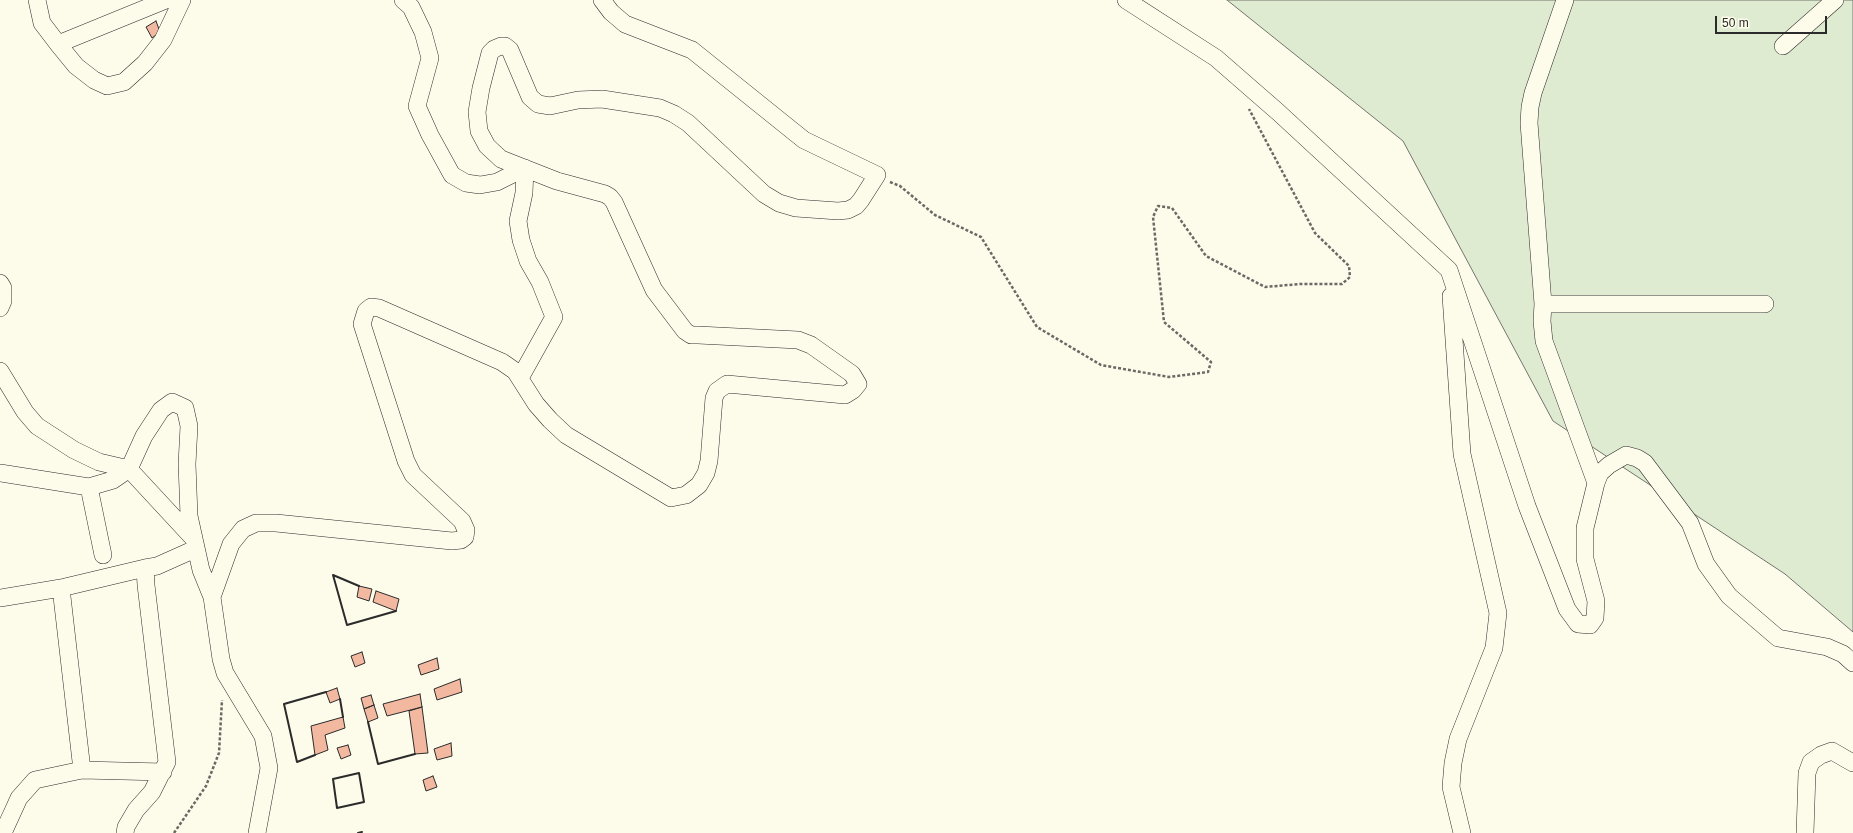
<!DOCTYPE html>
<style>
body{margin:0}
#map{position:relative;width:1853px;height:833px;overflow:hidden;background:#fdfbea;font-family:Helvetica,sans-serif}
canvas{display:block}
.scale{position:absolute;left:1715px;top:16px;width:112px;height:18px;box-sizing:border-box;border:2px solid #2b2b2b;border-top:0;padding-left:5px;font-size:12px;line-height:14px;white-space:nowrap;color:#2b2b2b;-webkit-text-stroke:3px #fdfbea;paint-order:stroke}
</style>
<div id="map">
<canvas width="1853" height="833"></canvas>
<div class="scale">50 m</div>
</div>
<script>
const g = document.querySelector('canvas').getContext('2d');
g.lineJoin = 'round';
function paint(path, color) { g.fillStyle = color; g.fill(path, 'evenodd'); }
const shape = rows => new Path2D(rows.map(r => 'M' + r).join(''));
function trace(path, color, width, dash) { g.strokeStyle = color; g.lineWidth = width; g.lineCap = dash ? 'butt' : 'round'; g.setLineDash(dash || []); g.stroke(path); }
const green = shape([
 [1227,0,1853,0,1853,632,1785,574,1553,421,1403,141,1227,0]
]);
paint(green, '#deebd1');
trace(green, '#74746e', 1);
const building = shape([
 [156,21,160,32,152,38,146,27,156,21],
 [359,586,372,589,369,601,357,597,359,586],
 [376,591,399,599,396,611,373,602,376,591],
 [362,652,365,663,355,667,351,656,362,652],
 [437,658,439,669,421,675,418,665,437,658],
 [460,679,462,692,437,700,434,689,460,679],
 [337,688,340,699,330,703,326,692,337,688],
 [420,694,422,707,387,716,383,704,420,694],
 [371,695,374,705,364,709,361,698,371,695],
 [374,705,378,718,368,722,364,709,374,705],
 [422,707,428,753,415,754,409,711,422,707],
 [343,717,345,728,325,735,328,750,315,755,311,726,343,717],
 [451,743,452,756,437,760,434,749,451,743],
 [348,745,351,755,341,759,337,748,348,745],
 [433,776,437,787,426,791,423,780,433,776]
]);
paint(building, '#f2b8a0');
trace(building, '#2b2b2b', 1);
const minor = shape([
 [37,0,42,23,58,44,76,66,94,80,107,86,124,82,145,63,163,40,182,0],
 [403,0,411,7,423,32,430,58,417,106,430,135,452,175,466,183,480,185,497,182,525,168,524,193,518,221,521,240,528,261,540,282,554,317,520,378],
 [1126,0,1216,58,1278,112,1449,270,1527,506,1567,609,1578,624,1590,625,1595,618,1596,601,1585,559,1585,528,1596,483,1600,473,1609,465,1626,455,1637,458,1645,463,1690,523,1706,564,1729,596,1778,638,1827,647,1843,654,1853,663],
 [1565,0,1533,93,1530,107,1529,123,1543,304,1542,321,1544,341,1596,483],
 [58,44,166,0],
 [1783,46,1835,0],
 [0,283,3,288,3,301,0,308],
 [1451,296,1462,454,1498,613,1494,648,1458,739,1453,763,1451,787,1462,833],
 [1543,304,1765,304],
 [0,371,25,412,37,426,74,450,99,462,129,469,192,537],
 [0,473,89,487,113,480,129,469,144,436,161,410,172,402,185,408,189,426,187,464,189,516,201,570,212,597,221,659,225,673,263,736,269,768,257,833],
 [89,487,103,555],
 [61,588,82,770],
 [212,597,231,544,243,529,256,523,276,523,452,541,461,540,465,537,466,530,462,521,413,475,406,461,362,324,366,311,371,307,379,308,502,362,515,371,536,404,550,420,566,435,671,498,686,495,699,485,706,473,709,461,714,398,717,391,727,384,845,395,853,390,858,384,852,374,811,345,798,340,698,335,691,335,685,331,654,290,614,202,610,197,605,194,557,181,501,159,487,146,479,131,477,112,481,88,490,53,494,49,501,46,505,46,510,50,530,97,538,104,550,106,578,100,602,99,660,108,674,114,688,123,764,194,779,203,796,208,838,211,848,210,856,206,861,200,877,175,804,140,692,50,625,24,611,12,602,0],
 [0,598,61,588,145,568],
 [3,833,19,798,35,780,82,770,163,772],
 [125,833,126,827,136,810,152,792,167,762,146,585,145,568,157,566,195,549],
 [1805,833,1807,773,1811,762,1821,755,1832,751,1853,763]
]);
trace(minor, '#2b2b2b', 18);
trace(shape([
 [890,182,900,186,935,215,981,237,1037,327,1101,365,1169,377,1208,372,1211,362,1164,322,1153,217,1158,206,1172,208,1206,256,1265,287,1300,284,1342,284,1350,277,1349,266,1315,233,1249,109],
 [174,833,206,786,219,753,222,700]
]), '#6a6964', 2.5, [3, 2]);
trace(minor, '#fdfbea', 17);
trace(shape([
 [359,586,333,575,347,625,396,611],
 [340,699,343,717],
 [368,722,378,764,415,754],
 [315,755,297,762,284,704,326,692],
 [359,773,364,802,337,808,333,779,359,773],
 [358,833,362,832]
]), '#2b2b2b', 2);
</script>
